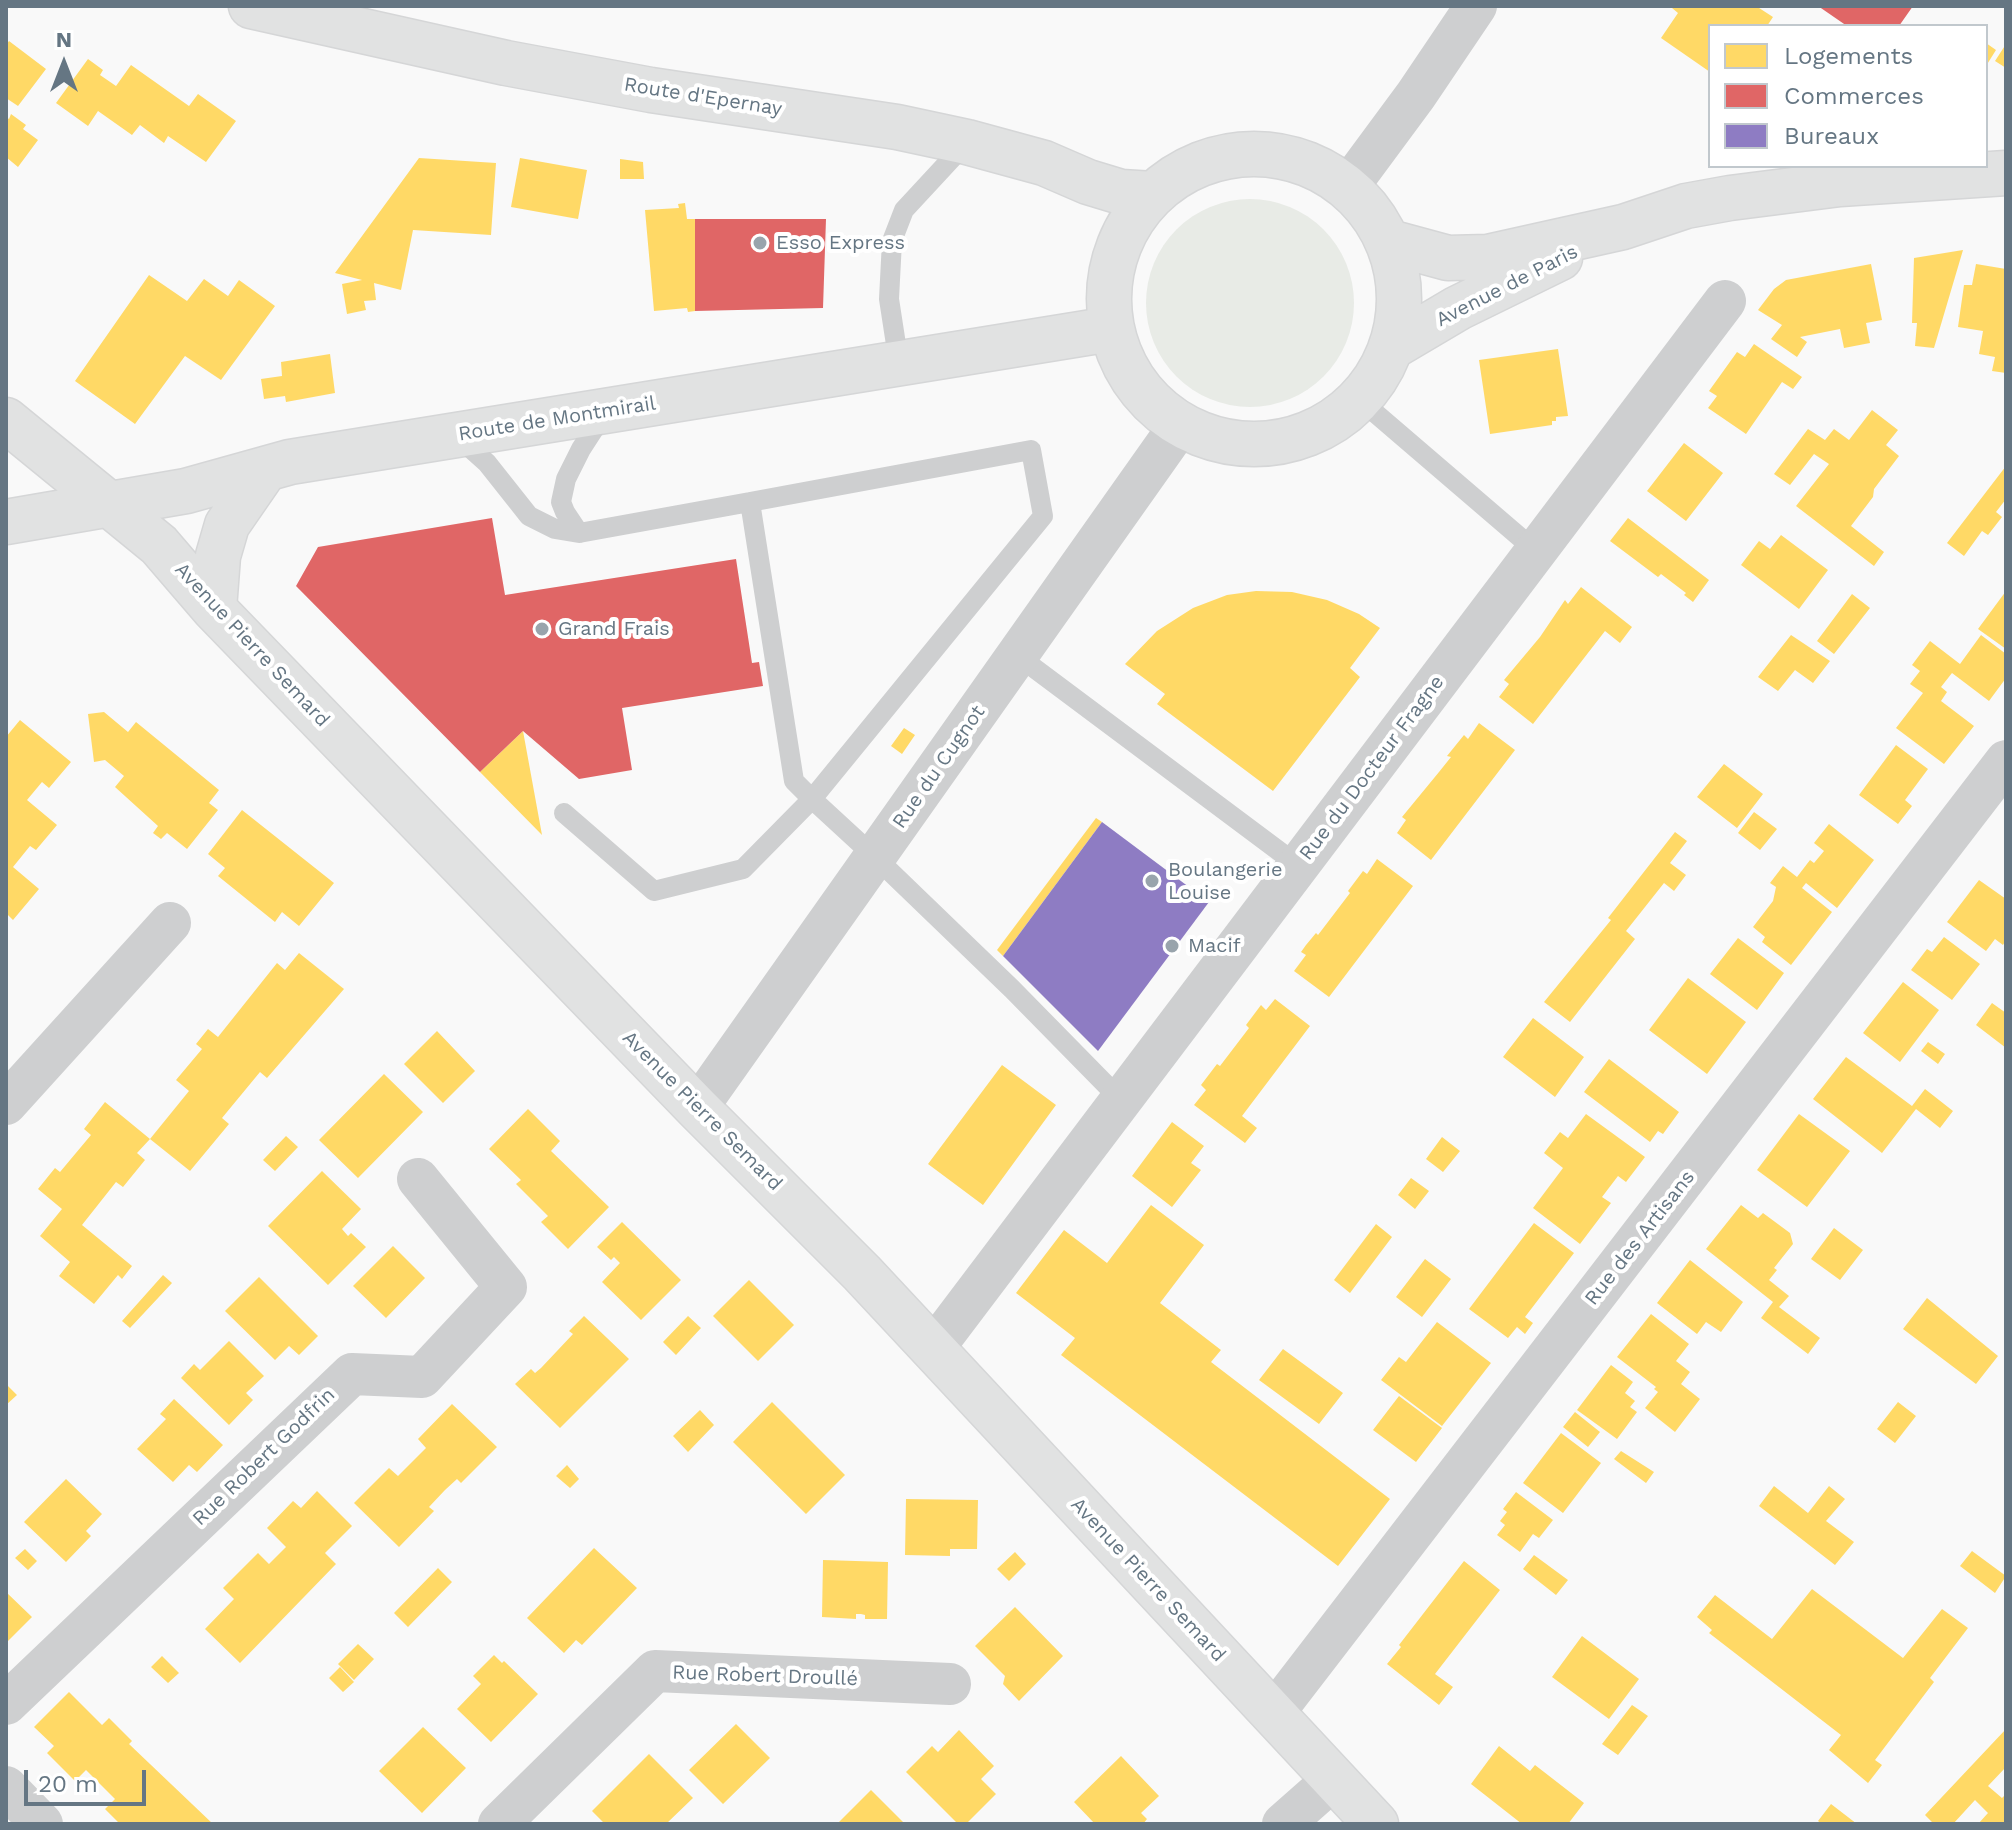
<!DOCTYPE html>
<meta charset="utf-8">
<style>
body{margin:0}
#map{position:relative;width:2012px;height:1830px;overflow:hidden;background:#f9f9f9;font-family:"Work Sans",sans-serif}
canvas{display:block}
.frame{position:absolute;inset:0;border:8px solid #657683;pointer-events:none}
.legend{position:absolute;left:1708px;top:24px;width:280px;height:144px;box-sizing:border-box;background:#fff;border:2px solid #c1c8cd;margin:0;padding:10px 14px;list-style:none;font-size:24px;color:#657683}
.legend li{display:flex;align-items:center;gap:16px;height:40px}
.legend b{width:40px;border:2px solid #c1c8cd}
.north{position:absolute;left:24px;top:24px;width:80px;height:80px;-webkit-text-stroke:6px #fff;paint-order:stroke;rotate:0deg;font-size:22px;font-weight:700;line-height:32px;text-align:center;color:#657683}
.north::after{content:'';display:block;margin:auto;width:28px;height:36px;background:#657683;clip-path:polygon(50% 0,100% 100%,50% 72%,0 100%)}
.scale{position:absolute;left:24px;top:1770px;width:122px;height:36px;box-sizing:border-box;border:4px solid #657683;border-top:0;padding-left:10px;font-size:24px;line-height:28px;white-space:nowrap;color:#657683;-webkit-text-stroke:6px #fff;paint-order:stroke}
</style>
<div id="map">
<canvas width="2012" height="1830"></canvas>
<div class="frame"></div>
<ul class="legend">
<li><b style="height:22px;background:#ffd966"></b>Logements</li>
<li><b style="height:22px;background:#e06666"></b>Commerces</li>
<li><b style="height:22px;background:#8e7cc3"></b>Bureaux</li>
</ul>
<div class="north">N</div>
<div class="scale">20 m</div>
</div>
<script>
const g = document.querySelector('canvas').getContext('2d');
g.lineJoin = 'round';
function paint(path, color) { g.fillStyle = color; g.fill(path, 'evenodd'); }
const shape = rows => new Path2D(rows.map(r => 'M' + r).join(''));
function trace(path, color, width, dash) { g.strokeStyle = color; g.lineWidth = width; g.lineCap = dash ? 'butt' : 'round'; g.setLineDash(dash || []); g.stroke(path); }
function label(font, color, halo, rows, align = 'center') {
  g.font = font + ' "Work Sans",sans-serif'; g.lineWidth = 8; g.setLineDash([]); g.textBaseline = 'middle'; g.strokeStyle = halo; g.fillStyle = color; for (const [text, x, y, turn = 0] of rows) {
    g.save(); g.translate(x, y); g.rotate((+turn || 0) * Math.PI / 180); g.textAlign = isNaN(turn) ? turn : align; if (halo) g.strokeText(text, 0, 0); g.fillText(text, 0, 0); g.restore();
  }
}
paint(shape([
 '1146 303a104 104 0 1 1 208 0a104 104 0 1 1-208 0Z'
]), '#e8ebe6');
paint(shape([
 [1673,6,1756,6,1773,17,1767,26,1710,26,1710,72,1661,38,1678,13,1672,8],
 [9,41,46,69,18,106,6,98,6,45],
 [1986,43,1996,50,1986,66],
 [2006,44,2006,68,1995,61],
 [88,59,103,70,100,75,116,86,131,65,189,106,198,94,236,121,206,162,168,136,164,143,140,125,132,135,98,111,88,126,56,103],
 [11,114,26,125,23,129,38,140,18,167,6,157,6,117,9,119],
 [419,158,496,163,491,235,413,230,401,290,374,283,376,300,364,301,366,310,347,314,342,284,362,280,335,273],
 [520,158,587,170,578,219,511,207],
 [620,159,643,162,644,179,620,179],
 [685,203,687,219,695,219,695,311,688,312,687,308,654,311,645,210,679,208,678,204],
 [1963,250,1934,348,1915,346,1917,323,1912,323,1914,258],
 [1871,264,1882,320,1866,323,1870,343,1844,348,1840,329,1800,337,1807,342,1797,357,1771,339,1782,325,1758,310,1774,289,1786,280],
 [1976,264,2006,269,2006,373,1992,371,1995,357,1979,354,1983,331,1958,327,1964,285,1972,285],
 [149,275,187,301,204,279,228,296,239,280,275,306,221,380,185,356,135,424,75,381],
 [1754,344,1802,377,1793,389,1782,382,1746,434,1708,408,1717,396,1709,391,1737,352,1745,357],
 [1558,349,1568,416,1556,417,1556,421,1552,421,1552,425,1490,434,1479,360],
 [330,354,335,393,286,402,285,396,264,399,261,379,282,376,281,362],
 [1872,410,1898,430,1886,445,1899,456,1874,489,1873,497,1851,526,1884,552,1874,566,1796,506,1829,464,1814,454,1790,485,1774,474,1808,429,1825,440,1834,429,1849,440],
 [1684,443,1723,473,1686,521,1647,491],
 [2006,466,2006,499,1996,512,2002,517,1988,535,1982,531,1964,556,1947,543],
 [1628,518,1709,580,1693,602,1684,595,1686,593,1661,574,1658,577,1610,541],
 [1781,535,1828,570,1799,609,1741,565,1759,541,1770,549],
 [1581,587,1632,627,1620,643,1605,631,1533,724,1499,697,1509,684,1504,680,1540,637,1565,600,1568,604],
 [1256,591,1292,592,1327,600,1359,614,1380,628,1350,668,1360,677,1273,791,1157,704,1165,694,1125,664,1157,631,1193,608,1227,595],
 [2006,591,2006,649,1978,629],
 [1852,594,1870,608,1834,654,1817,641],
 [1791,635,1830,661,1813,683,1795,670,1778,691,1758,677],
 [1981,635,2006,654,2006,678,1989,701,1952,673,1941,687,1947,692,1941,701,1974,726,1944,764,1896,728,1923,693,1910,684,1920,671,1912,665,1930,641,1960,664],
 [104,712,128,732,136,722,219,790,209,803,218,810,187,849,167,833,161,839,153,833,158,826,115,787,124,776,105,760,94,762,88,714],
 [20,720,71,762,49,788,42,782,27,800,57,825,36,850,30,846,13,867,39,889,13,920,6,913,6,737],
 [1479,723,1515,750,1431,860,1397,833,1406,820,1402,817,1439,772,1451,757,1447,756,1464,735,1468,739],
 [904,728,915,735,902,754,891,746],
 [523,731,542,835,480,772],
 [1896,745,1928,769,1905,800,1912,806,1898,824,1859,795],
 [1724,764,1763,794,1737,828,1697,797],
 [242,810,334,883,299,926,282,912,275,922,218,876,225,868,208,854],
 [1754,812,1777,829,1760,850,1738,833],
 [1096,818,1102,822,1003,956,997,950],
 [1829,824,1874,860,1837,908,1806,883,1802,888,1832,912,1791,965,1762,942,1765,937,1753,927,1773,901,1776,887,1770,883,1783,866,1797,877,1810,860,1814,863,1824,851,1814,843],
 [1675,832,1687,841,1670,863,1686,875,1674,891,1664,883,1626,931,1635,939,1570,1022,1544,1002,1611,920,1608,918],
 [1377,859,1413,886,1329,997,1294,971,1306,955,1301,952,1306,945,1316,933,1318,935,1350,893,1348,891,1363,871,1367,874],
 [1979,880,2006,899,2006,940,2003,945,1995,939,1986,951,1947,922],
 [1944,937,1980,964,1952,1000,1911,970,1927,949,1932,952],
 [1738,938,1784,973,1757,1010,1710,974],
 [299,953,344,989,267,1078,260,1072,222,1118,229,1124,190,1171,150,1139,189,1091,176,1080,202,1049,196,1044,208,1029,218,1037,277,963,285,970],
 [1688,978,1746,1022,1707,1074,1649,1030],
 [1903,982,1939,1010,1900,1062,1863,1033],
 [1275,999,1310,1026,1242,1116,1257,1128,1245,1143,1194,1105,1206,1090,1201,1085,1217,1064,1220,1066,1249,1028,1246,1025,1261,1005,1266,1010],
 [1992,1003,2006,1013,2006,1048,1976,1025],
 [1533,1018,1584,1057,1555,1097,1503,1057],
 [437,1031,475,1071,443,1103,404,1064],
 [1928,1042,1945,1054,1938,1064,1921,1051],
 [1846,1057,1912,1106,1925,1089,1953,1111,1940,1128,1916,1109,1882,1153,1813,1099],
 [1609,1059,1679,1112,1663,1134,1658,1131,1650,1142,1584,1092],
 [1002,1065,1056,1105,983,1205,928,1164],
 [384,1074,423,1112,358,1178,319,1140],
 [105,1102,150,1139,137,1153,145,1160,123,1187,116,1182,82,1225,132,1266,122,1279,118,1275,94,1304,59,1276,70,1262,40,1236,62,1209,38,1189,55,1168,60,1172,91,1135,84,1129],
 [528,1109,560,1141,551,1151,609,1207,568,1249,541,1222,548,1216,516,1184,521,1180,489,1149],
 [1586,1114,1645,1157,1626,1182,1618,1176,1602,1197,1611,1203,1580,1244,1533,1208,1563,1168,1544,1153,1560,1132,1568,1138],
 [1799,1114,1850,1151,1807,1207,1757,1170],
 [1172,1122,1204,1146,1191,1163,1201,1170,1172,1207,1132,1176],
 [286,1136,298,1147,275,1171,263,1160],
 [1442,1137,1460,1151,1443,1172,1426,1159],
 [322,1171,361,1209,342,1229,348,1236,351,1233,366,1247,328,1285,268,1226],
 [1411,1178,1429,1191,1415,1209,1398,1195],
 [1151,1205,1204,1245,1160,1303,1221,1350,1211,1362,1390,1499,1338,1566,1061,1355,1075,1338,1016,1293,1064,1230,1107,1263],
 [1741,1205,1758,1218,1763,1213,1790,1233,1793,1244,1774,1268,1777,1270,1769,1280,1789,1296,1779,1307,1820,1338,1808,1354,1761,1318,1773,1302,1706,1249],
 [622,1222,681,1280,641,1320,602,1282,620,1263,614,1257,611,1260,597,1247],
 [1534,1223,1574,1253,1525,1317,1533,1323,1525,1334,1517,1327,1508,1338,1469,1309],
 [1376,1224,1392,1237,1350,1293,1334,1280],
 [1834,1228,1863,1250,1840,1280,1811,1259],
 [393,1246,425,1278,386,1318,353,1286],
 [1425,1259,1451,1279,1422,1317,1396,1297],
 [1690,1260,1743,1302,1721,1332,1706,1322,1697,1334,1657,1303],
 [163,1275,172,1283,130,1328,122,1321],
 [259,1277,318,1336,299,1355,289,1346,275,1360,225,1311],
 [749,1280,794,1325,758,1361,713,1316],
 [1927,1298,1998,1356,1976,1384,1903,1329],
 [1651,1314,1689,1344,1676,1361,1690,1372,1681,1384,1700,1399,1675,1432,1645,1408,1658,1392,1654,1389,1656,1387,1617,1357],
 [584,1316,629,1359,560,1428,515,1384,531,1369,535,1373,541,1368,573,1334,569,1331],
 [688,1316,701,1328,676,1355,663,1342],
 [1437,1322,1491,1363,1442,1426,1381,1380,1399,1357,1406,1362],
 [229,1341,264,1376,246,1393,253,1400,229,1425,181,1378,194,1364,200,1370],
 [1283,1349,1343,1393,1319,1424,1259,1380],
 [1611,1365,1633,1382,1625,1393,1635,1401,1630,1407,1637,1412,1617,1439,1577,1410],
 [6,1384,17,1395,6,1405],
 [1399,1396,1442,1428,1416,1462,1373,1430],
 [174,1399,223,1445,197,1472,189,1465,173,1482,137,1449,166,1419,160,1414],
 [772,1402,845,1475,806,1514,733,1442],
 [1898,1402,1916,1416,1895,1443,1877,1429],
 [452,1404,497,1447,461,1483,457,1479,445,1490,429,1507,434,1511,399,1547,354,1503,389,1468,398,1476,426,1448,418,1439],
 [700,1410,714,1425,688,1452,673,1436],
 [1575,1412,1600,1432,1588,1447,1563,1427],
 [1561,1433,1601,1463,1563,1513,1523,1483],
 [1621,1451,1654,1472,1646,1483,1614,1459],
 [567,1465,579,1479,570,1488,556,1476],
 [66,1479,102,1514,86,1531,91,1536,66,1562,24,1522],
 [1774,1486,1808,1513,1829,1486,1845,1499,1826,1521,1854,1542,1835,1565,1759,1506],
 [317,1491,352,1526,325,1553,336,1564,240,1663,205,1629,234,1599,223,1588,258,1553,269,1564,286,1547,267,1528,293,1501,301,1508],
 [1516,1492,1553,1520,1539,1538,1533,1534,1520,1552,1497,1535,1505,1525,1500,1521,1507,1512,1503,1509],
 [906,1499,978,1500,977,1549,950,1549,950,1556,905,1555],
 [594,1548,637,1588,582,1645,576,1640,564,1653,527,1618],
 [25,1549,37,1561,28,1570,15,1558],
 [1972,1551,2006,1576,1995,1593,1960,1566],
 [1015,1552,1026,1564,1009,1581,997,1569],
 [1534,1555,1568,1580,1556,1595,1523,1569],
 [823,1560,888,1562,887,1619,865,1619,865,1615,861,1614,856,1614,856,1619,822,1617],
 [1464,1561,1500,1590,1435,1674,1453,1687,1439,1705,1387,1664,1401,1647,1399,1645],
 [438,1568,452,1582,408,1627,394,1613],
 [1812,1589,1903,1658,1942,1609,1968,1628,1930,1678,1934,1682,1875,1760,1882,1765,1868,1783,1829,1750,1841,1735,1709,1633,1712,1630,1697,1617,1715,1595,1772,1639],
 [6,1592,32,1617,6,1643],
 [1015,1607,1063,1656,1019,1701,1003,1684,1005,1676,975,1646],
 [1582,1636,1639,1679,1609,1719,1552,1677],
 [358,1644,374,1659,354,1680,338,1664],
 [494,1655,502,1663,504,1661,538,1694,491,1742,457,1709,481,1684,473,1676],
 [162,1656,179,1673,168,1683,151,1667],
 [340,1667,354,1682,343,1692,329,1678],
 [69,1692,102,1725,109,1718,132,1741,129,1744,213,1824,120,1824,105,1809,115,1799,86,1770,75,1781,47,1753,54,1746,34,1727],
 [1632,1705,1648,1716,1618,1755,1602,1744],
 [736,1724,770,1758,723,1804,689,1770],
 [423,1727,466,1768,422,1813,379,1771],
 [2006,1729,2006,1767,1988,1786,2002,1798,2006,1794,2006,1824,1978,1824,1988,1813,1975,1800,1953,1824,1934,1824,1925,1815],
 [959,1730,994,1766,981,1779,996,1794,966,1824,958,1824,906,1772,932,1746,938,1752],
 [1499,1746,1530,1771,1535,1765,1584,1803,1568,1824,1522,1824,1471,1784],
 [649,1754,693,1798,666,1824,605,1824,592,1811],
 [1121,1756,1159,1796,1141,1813,1147,1819,1143,1824,1095,1824,1074,1802],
 [871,1790,905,1824,837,1824],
 [1831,1804,1857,1824,1822,1824,1818,1821]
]), '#ffd966');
paint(shape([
 [1818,6,1913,6,1899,26,1847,26],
 [695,219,826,219,823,308,695,311],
 [492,518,505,595,736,559,752,663,759,662,763,686,622,708,632,770,579,779,523,731,480,772,296,586,318,547]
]), '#e06666');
paint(shape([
 [1102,822,1209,902,1098,1051,1003,956]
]), '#8e7cc3');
const secondary = shape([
 [251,6,506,63,651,90,897,127,967,142,1044,163,1088,182,1121,192,1153,194],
 '1109 299a145 145 0 1 1 290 0a145 145 0 1 1-290 0Z',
 [1389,242,1448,258,1488,257,1623,227,1686,206,1730,198,1840,184,2006,173],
 [1392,347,1458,308,1560,258],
 [6,420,159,545,214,609,697,1108,862,1273,1376,1824],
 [6,522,186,491,290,462,1111,329],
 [214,609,218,556,227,525,265,470]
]);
trace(secondary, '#d5d6d7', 47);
trace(shape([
 [899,364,889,299,892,241,904,210,967,142],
 [1360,400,1536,551],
 [458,437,487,463,529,516,555,529,579,533,565,512,561,502,566,479,581,449,603,415],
 [579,533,750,502],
 [1018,656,1299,866],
 [564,813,654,891,743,869,812,799,1043,516,1031,450,750,502,794,781,812,799,875,857,1012,989,1121,1100]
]), '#cecfd0', 20);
trace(shape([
 [1348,187,1416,95,1476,6],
 [6,1104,170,923],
 [697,1108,1180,425],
 [933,1349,1725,301],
 [6,1704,352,1374,422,1377,506,1287,418,1179],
 [1273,1714,2006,761],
 [6,1787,42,1824],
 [499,1824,655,1671,950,1684],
 [1283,1824,1334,1779]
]), '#cecfd0', 42);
trace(secondary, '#e1e2e2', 44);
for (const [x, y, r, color] of [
 [760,243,8,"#99a4ac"],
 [542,629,8,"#99a4ac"],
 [1152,881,8,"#99a4ac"],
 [1172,946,8,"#99a4ac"]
]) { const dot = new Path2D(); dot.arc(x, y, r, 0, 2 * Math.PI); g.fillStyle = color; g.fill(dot); trace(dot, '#fff', 3); }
label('20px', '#657683', '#fff', [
 ["Route d'Epernay",703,97,9],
 ["Avenue de Paris",1507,286,-27],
 ["Route de Montmirail",557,419,-9],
 ["Avenue Pierre Semard",252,645,47],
 ["Rue du Cugnot",939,767,-55],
 ["Rue du Docteur Fragne",1372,768,-53],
 ["Avenue Pierre Semard",702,1111,45],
 ["Rue des Artisans",1640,1238,-52],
 ["Rue Robert Godfrin",264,1457,-44],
 ["Avenue Pierre Semard",1148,1580,47],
 ["Rue Robert Droullé",765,1676,2]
]);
label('20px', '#657683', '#fff', [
 ["Esso Express",776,243],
 ["Grand Frais",558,629],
 ["Boulangerie",1168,870],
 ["Louise",1168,893],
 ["Macif",1188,946]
], 'left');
</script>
